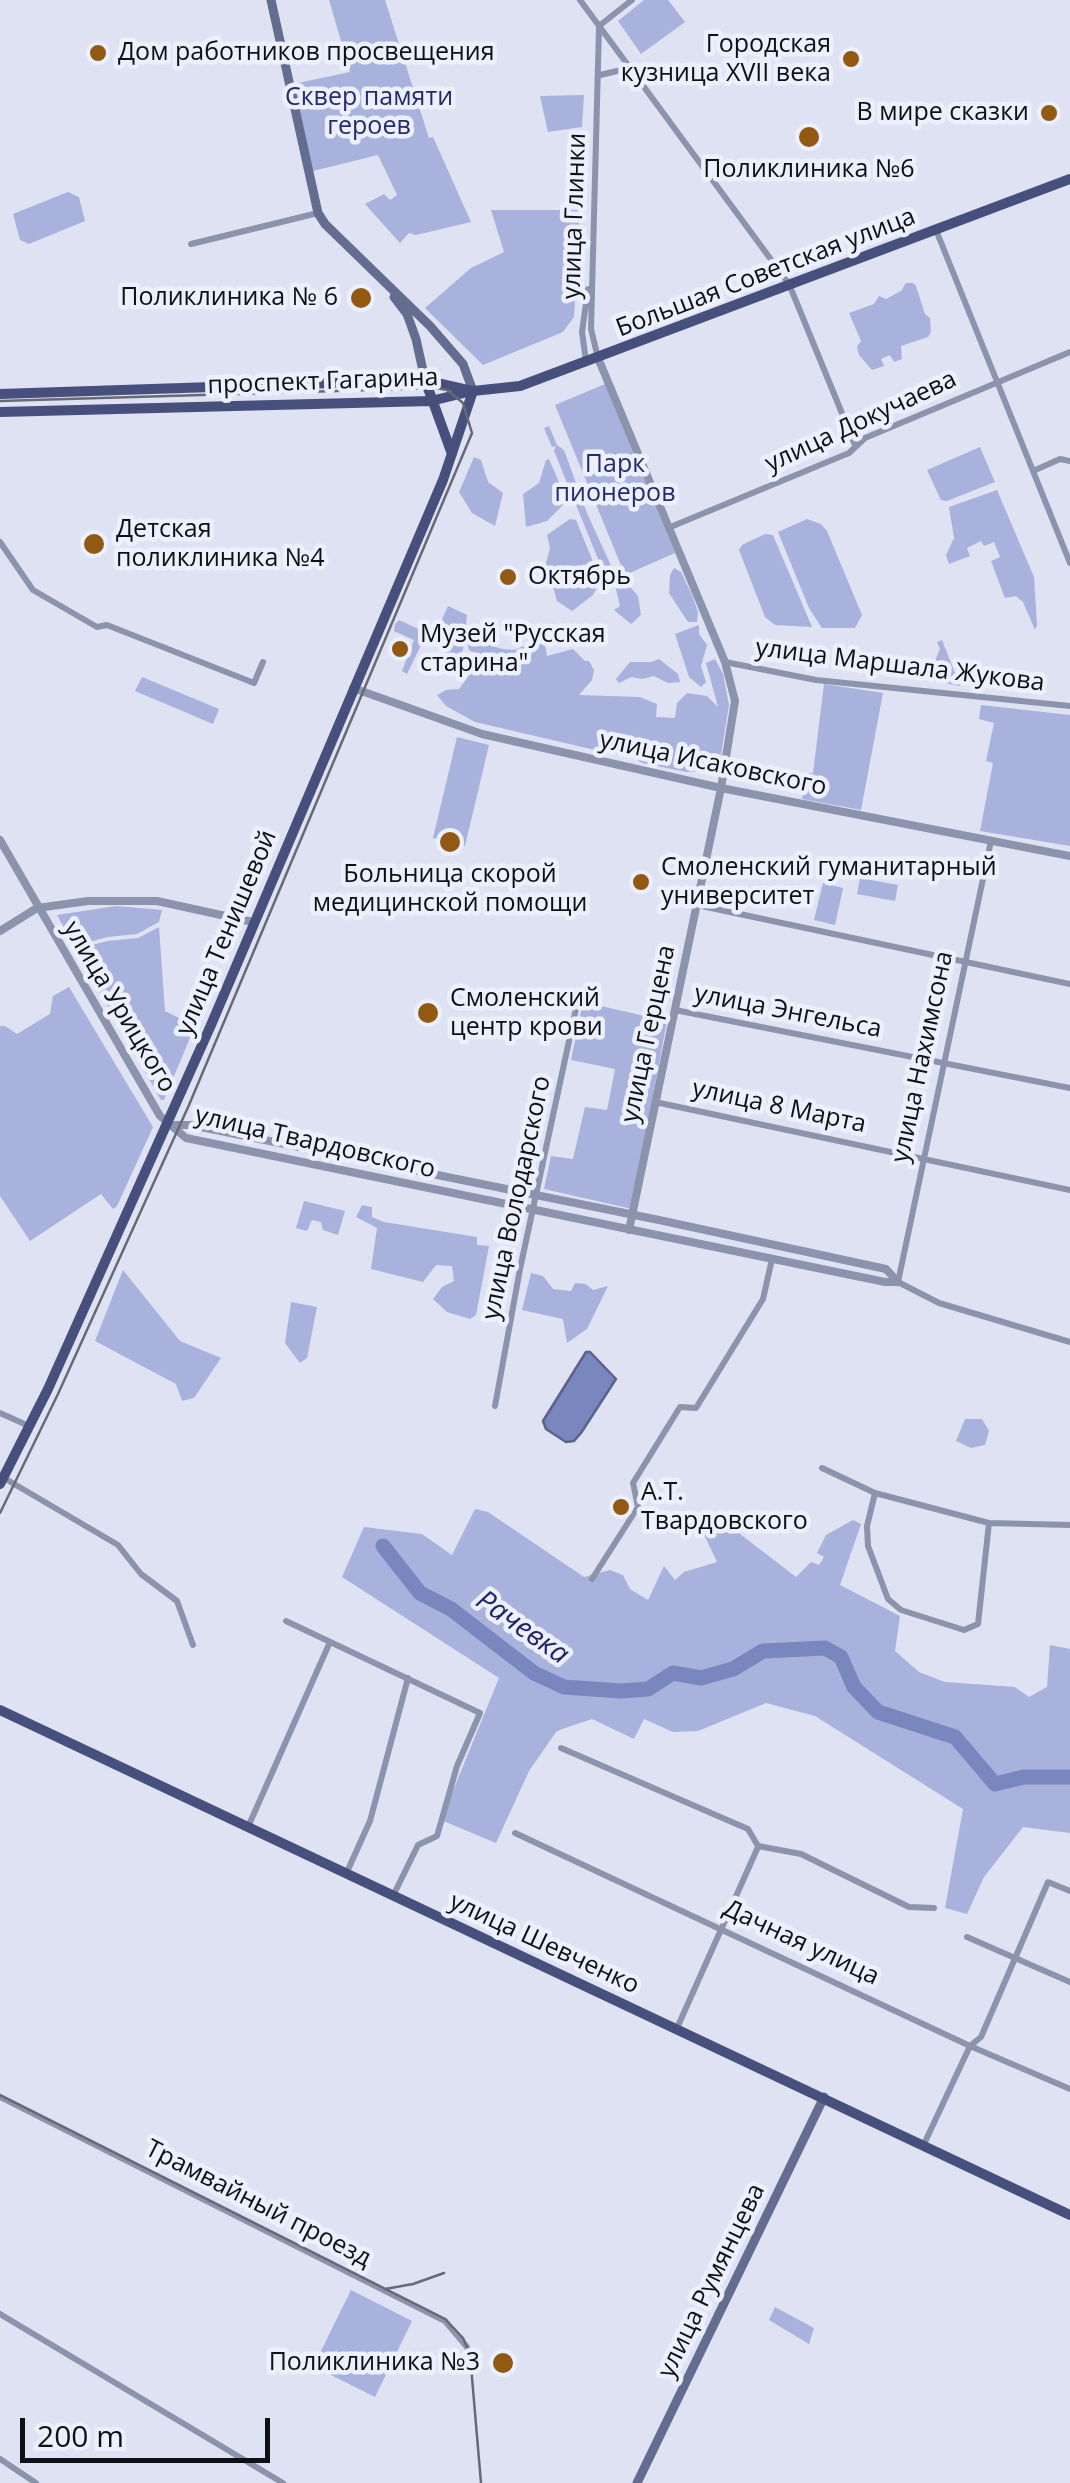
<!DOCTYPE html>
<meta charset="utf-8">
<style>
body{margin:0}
#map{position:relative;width:1070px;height:2483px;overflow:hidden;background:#dee2f3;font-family:"Open Sans",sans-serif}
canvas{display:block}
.scale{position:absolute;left:20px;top:2418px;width:250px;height:45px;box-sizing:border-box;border:5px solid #0f1015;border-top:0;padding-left:12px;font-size:30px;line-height:35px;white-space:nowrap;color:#0f1015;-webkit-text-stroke:8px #ecf0fd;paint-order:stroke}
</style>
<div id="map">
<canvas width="1070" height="2483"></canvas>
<div class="scale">200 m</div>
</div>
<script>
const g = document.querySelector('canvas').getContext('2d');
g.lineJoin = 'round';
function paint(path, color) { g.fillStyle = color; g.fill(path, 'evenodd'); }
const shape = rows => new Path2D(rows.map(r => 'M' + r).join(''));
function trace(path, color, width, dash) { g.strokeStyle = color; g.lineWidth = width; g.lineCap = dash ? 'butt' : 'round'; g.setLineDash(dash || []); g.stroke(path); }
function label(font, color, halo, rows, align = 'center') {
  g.font = font + ' "Open Sans",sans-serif'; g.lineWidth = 9; g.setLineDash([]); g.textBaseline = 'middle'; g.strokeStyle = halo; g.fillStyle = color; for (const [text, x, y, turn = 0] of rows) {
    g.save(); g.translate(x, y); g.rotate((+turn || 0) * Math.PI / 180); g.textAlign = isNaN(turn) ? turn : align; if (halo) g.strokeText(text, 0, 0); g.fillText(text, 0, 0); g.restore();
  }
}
paint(shape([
 [329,0,385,0,429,138,433,137,471,222,416,235,409,233,400,243,365,204,384,194,390,200,397,195,378,155,313,171,293,84,350,72],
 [644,0,668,0,685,22,641,54,618,21],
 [584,95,582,127,548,132,540,96],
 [68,192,79,197,85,221,29,244,20,240,13,214],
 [491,210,580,210,574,317,563,332,483,365,425,308,471,268,504,252],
 [906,283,913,283,916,286,925,314,930,318,931,332,928,337,901,346,902,359,894,362,890,355,881,359,884,366,872,370,859,355,857,347,861,341,849,313,874,304,879,296,886,299,901,291],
 [605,384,675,553,625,575,555,405],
 [549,426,557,445,564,450,587,513,612,568,608,573,603,571,554,451,556,446,552,447,544,428],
 [980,447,995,482,947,501,941,500,927,470],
 [474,457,481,460,488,482,503,493,495,526,472,513,459,492],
 [549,459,567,501,547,521,526,527,523,494,539,483,546,460],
 [997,490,1034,577,1037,625,1035,630,1023,602,1016,596,1005,598,991,561,1000,557,994,542,984,546,981,541,967,548,970,556,949,564,946,555,954,538,949,507],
 [570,519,576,520,596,569,583,564,582,571,598,576,599,584,593,595,572,611,557,601,546,563,550,548,547,535],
 [807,519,821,524,827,531,862,615,855,628,822,628,809,608,778,532],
 [765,534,773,535,812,627,775,625,765,617,739,550,742,545],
 [674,568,681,572,692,595,698,612,697,622,688,622,669,593,670,575],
 [622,578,638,596,641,615,631,624,614,610,620,606,615,585],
 [448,606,467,615,463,650,454,665,435,635],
 [399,620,427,633,407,674,402,671,414,640,394,631,395,624],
 [699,625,699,634,707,645,701,666,706,682,701,687,689,677,675,634],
 [474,633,485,643,502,649,514,650,535,642,545,645,547,656,573,649,585,661,589,661,594,670,592,680,579,695,640,697,657,704,656,717,675,718,677,703,687,693,707,696,718,707,706,663,715,659,723,674,729,705,720,761,710,771,704,768,700,771,687,772,642,763,625,751,617,755,606,746,595,750,475,722,446,706,437,695,446,690,459,689,470,674,477,654,469,650,467,641],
 [942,640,960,686,927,680,940,649,937,642],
 [659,659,678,674,680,682,668,683,654,676,642,679,631,677,619,683,616,679,630,662,651,662],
 [142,677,219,709,213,724,135,691],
 [824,684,883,693,861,810,802,799,807,773,813,773],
 [981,705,1070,715,1070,846,980,831,993,763,986,761,994,723,979,719],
 [457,737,489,745,465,846,433,838],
 [860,878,898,885,895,901,857,894],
 [823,883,843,888,835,925,814,920],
 [116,906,162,910,159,922,137,934,108,937,74,946,57,915],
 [159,927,165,1011,195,1026,164,1100,161,1100,75,949,108,941,138,938],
 [69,987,153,1127,117,1206,113,1209,101,1194,30,1241,0,1196,0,1026,5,1026,17,1034,50,1014,53,996],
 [583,1002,667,1021,632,1209,544,1189,551,1156,573,1159,585,1107,607,1110,615,1069,571,1060],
 [304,1201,345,1211,338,1235,323,1230,321,1222,312,1220,307,1231,296,1228],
 [362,1205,372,1207,372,1217,384,1222,477,1237,477,1245,489,1246,476,1315,470,1319,447,1312,433,1299,442,1287,454,1281,452,1266,436,1265,423,1282,371,1269,377,1228,356,1217],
 [123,1270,180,1341,221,1358,194,1398,182,1401,176,1384,95,1341],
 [531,1273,543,1276,553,1289,571,1291,575,1283,586,1284,593,1290,608,1286,587,1329,567,1343,563,1319,522,1310],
 [291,1302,317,1307,307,1358,300,1363,285,1343],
 [965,1419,982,1419,989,1431,985,1445,971,1448,956,1441],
 [475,1509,488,1512,584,1577,610,1570,623,1575,630,1589,648,1600,664,1566,675,1580,684,1572,717,1562,700,1526,680,1517,684,1510,727,1524,796,1577,811,1562,819,1565,824,1557,817,1553,826,1535,853,1520,861,1524,840,1585,900,1616,895,1651,919,1672,945,1682,1015,1687,1029,1697,1047,1687,1050,1645,1070,1649,1070,1833,1023,1827,984,1877,967,1914,945,1908,963,1809,815,1716,766,1703,698,1731,673,1732,644,1719,634,1739,592,1719,562,1729,556,1732,529,1771,496,1843,441,1820,499,1678,342,1577,364,1527,422,1534,452,1555],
 [351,2290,412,2321,375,2397,317,2368,321,2361,317,2359],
 [775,2307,814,2328,809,2344,769,2320]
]), '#a8b2dd');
const water = shape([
 [586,1352,590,1352,616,1379,581,1433,574,1441,566,1442,546,1429,543,1421,586,1352]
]);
paint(water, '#7a86be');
trace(water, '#5a638b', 2.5);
trace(shape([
 [383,1546,420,1593,451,1609,534,1673,564,1687,621,1691,648,1689,673,1673,701,1678,733,1669,763,1651,825,1648,841,1657,854,1687,878,1712,955,1737,995,1784,1024,1777,1070,1777]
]), '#7a86be', 15);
trace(shape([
 [580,0,789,284,855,445],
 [599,26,632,0],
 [600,75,630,68],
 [936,230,1070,563],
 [191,244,318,213],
 [598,358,591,329,599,27],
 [586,361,582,332,588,289],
 [1033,471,1060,459,1070,461],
 [668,528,849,453,865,438,1070,352],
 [0,542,33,590,97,627,107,625,254,683,263,662],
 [725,662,816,680,1070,706],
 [991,841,898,1282,939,1303,1070,1342],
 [697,905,1070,984],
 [675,1010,1070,1088],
 [655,1102,1070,1190],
 [495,1406,520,1269,578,999],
 [0,1413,29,1426],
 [822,1468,875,1493,989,1523,1070,1525],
 [4,1478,118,1545,141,1574,177,1601,193,1645],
 [875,1493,867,1526,868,1546,888,1599,901,1610,964,1630,978,1624,989,1523],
 [592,1579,638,1507,633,1483,680,1407,696,1408,763,1299,772,1259],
 [286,1621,480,1713,457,1766,437,1836,418,1845,393,1896],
 [561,1748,748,1829,758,1846,801,1854,909,1907,934,1908],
 [248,1827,330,1642],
 [515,1833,970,2046,1070,2089],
 [346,1874,370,1821,408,1678],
 [967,1937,1070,1982],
 [677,2028,758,1847],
 [0,2097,445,2321,467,2347,473,2370],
 [924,2144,970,2046,981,2037,1048,1882,1070,1891],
 [0,2314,283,2483],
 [0,2459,36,2483]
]), '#8c93ac', 6);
trace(shape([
 [598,358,725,662,735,701,721,788,629,1230],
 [353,688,482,734,721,788,1070,856],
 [0,840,160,1116,186,1138,885,1282,898,1282],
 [0,931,37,908,88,901,157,901,253,922],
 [168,1125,191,1125,659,1220,886,1269,898,1282]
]), '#8c93ac', 8);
trace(shape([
 [271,0,318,213,325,224,430,326,463,364,473,391],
 [394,297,407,314,416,339,425,380],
 [637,2483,824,2097]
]), '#646c90', 9);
trace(shape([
 [425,380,452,454],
 [0,394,425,380,473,391,520,386,1070,179],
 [0,412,431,401,472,391],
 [0,1484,48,1389,211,1025,443,480,473,391],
 [0,1710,1070,2215]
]), '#47507c', 10);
trace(shape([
 [0,401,436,388,447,390,463,403,472,433,189,1105,58,1394,0,1513],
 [0,2095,445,2319,463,2338,470,2354,481,2483],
 [385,2289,413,2284,444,2273]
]), '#676a74', 2.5);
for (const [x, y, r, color] of [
 [98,53,10,"#925913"],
 [851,59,10,"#925913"],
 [1049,113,10,"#925913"],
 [809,137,12,"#925913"],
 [361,298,12,"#925913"],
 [94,544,12,"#925913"],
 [508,577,10,"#925913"],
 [400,649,10,"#925913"],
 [450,842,12,"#925913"],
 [641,882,10,"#925913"],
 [428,1013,12,"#925913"],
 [621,1507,10,"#925913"],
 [503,2363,12,"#925913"]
]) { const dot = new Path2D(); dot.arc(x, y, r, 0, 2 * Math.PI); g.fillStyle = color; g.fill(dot); trace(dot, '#ecf0fd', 4); }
label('25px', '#0f1015', '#ecf0fd', [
 ["Городская",831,45,"right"],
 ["кузница XVII века",831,74,"right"],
 ["Дом работников просвещения",118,53],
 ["В мире сказки",1029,113,"right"],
 ["Поликлиника №6",809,170,"center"],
 ["Поликлиника № 6",338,298,"right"],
 ["Детская",116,530],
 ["поликлиника №4",116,559],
 ["Октябрь",528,577],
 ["Музей \"Русская",420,635],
 ["старина\"",420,664],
 ["Смоленский гуманитарный",661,868],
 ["университет",661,897],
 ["Больница скорой",450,875,"center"],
 ["медицинской помощи",450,904,"center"],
 ["Смоленский",450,999],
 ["центр крови",450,1028],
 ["А.Т.",641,1493],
 ["Твардовского",641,1522],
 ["Поликлиника №3",480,2363,"right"]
], 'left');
label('25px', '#252a6e', '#ecf0fd', [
 ["Сквер памяти",369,98],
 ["героев",369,127],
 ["Парк",615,465],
 ["пионеров",615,494]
]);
label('25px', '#0f1015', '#ecf0fd', [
 ["улица Глинки",575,216,-88],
 ["Большая Советская улица",766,273,-21],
 ["проспект Гагарина",323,382,-2],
 ["улица Докучаева",861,422,-25],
 ["улица Маршала Жукова",900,666,7],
 ["улица Исаковского",713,764,12],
 ["улица Тенишевой",227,933,-67],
 ["улица Урицкого",119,1007,59],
 ["улица Энгельса",788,1012,11],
 ["улица Герцена",649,1034,-78],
 ["улица Нахимсона",923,1057,-78],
 ["улица 8 Марта",779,1107,12],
 ["улица Твардовского",315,1143,13],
 ["улица Володарского",517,1198,-78],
 ["Дачная улица",801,1943,25],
 ["улица Шевченко",544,1944,25],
 ["Трамвайный проезд",258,2204,27],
 ["улица Румянцева",712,2281,-64]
]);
label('italic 28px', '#1f2266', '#ecf0fd', [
 ["Рачевка",522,1628,35]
]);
</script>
